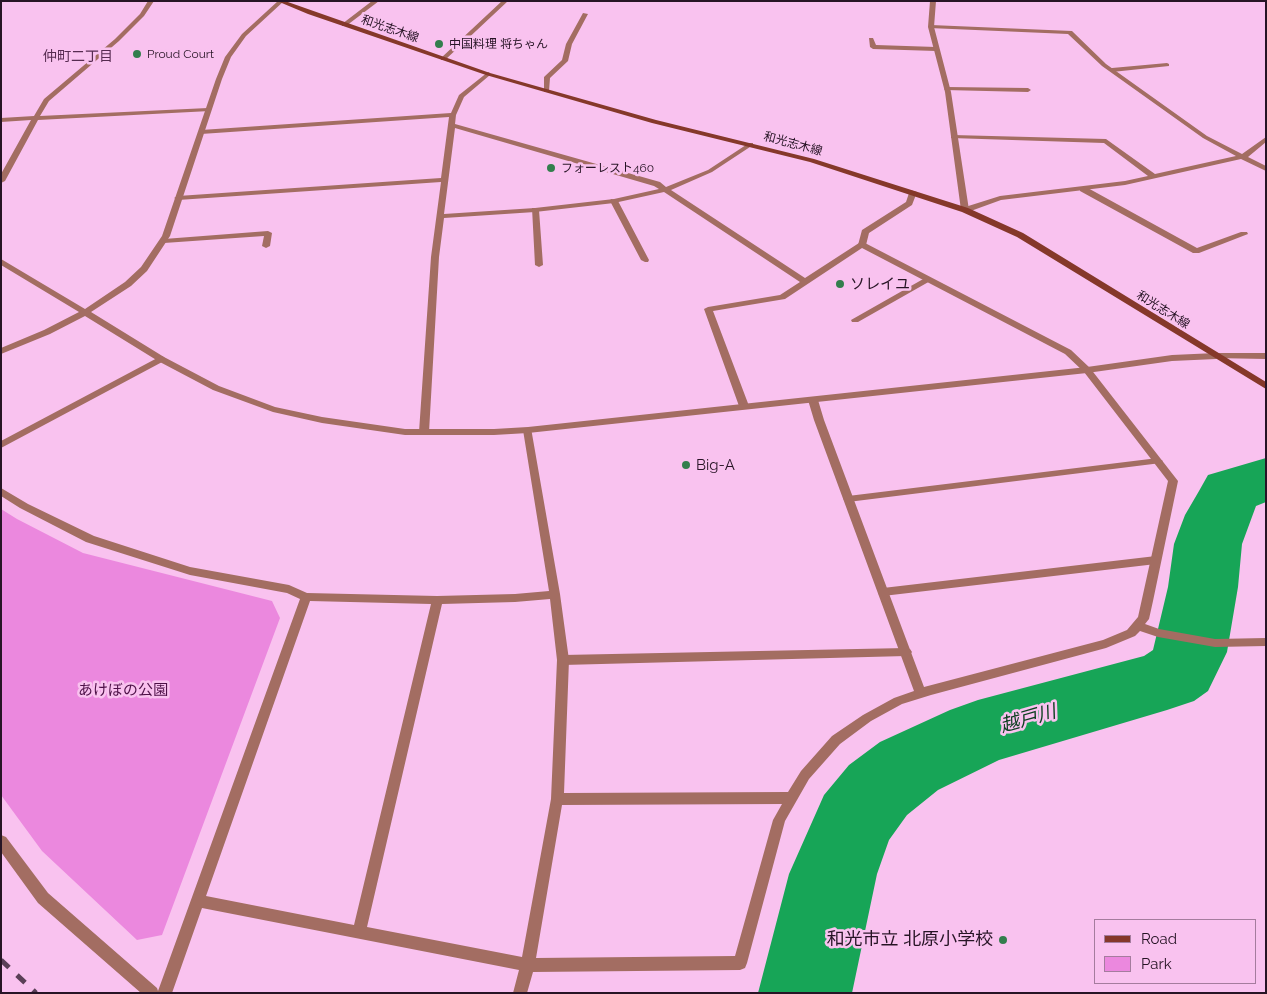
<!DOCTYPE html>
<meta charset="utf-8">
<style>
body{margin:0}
#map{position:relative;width:1267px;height:994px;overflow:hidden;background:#f9c2ef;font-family:Raleway,sans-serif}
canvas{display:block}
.frame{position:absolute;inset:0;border:2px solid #271425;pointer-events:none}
.legend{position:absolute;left:1094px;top:919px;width:162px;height:65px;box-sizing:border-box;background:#f9c2ef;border:1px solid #a57c9e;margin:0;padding:6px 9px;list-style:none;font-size:15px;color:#271425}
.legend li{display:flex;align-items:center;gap:10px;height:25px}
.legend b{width:25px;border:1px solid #a57c9e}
</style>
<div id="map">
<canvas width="1267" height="994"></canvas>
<div class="frame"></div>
<ul class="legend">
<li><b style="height:6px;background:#85382a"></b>Road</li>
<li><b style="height:14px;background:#eb88de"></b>Park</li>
</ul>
</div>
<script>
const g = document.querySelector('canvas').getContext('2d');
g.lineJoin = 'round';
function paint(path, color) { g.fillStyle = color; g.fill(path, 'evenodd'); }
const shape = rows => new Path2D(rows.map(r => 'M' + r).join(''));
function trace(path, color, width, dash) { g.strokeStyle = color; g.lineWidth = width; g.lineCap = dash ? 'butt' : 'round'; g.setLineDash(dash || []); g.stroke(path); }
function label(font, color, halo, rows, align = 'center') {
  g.font = font + ' Raleway,"Noto Sans JP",sans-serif'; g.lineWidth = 5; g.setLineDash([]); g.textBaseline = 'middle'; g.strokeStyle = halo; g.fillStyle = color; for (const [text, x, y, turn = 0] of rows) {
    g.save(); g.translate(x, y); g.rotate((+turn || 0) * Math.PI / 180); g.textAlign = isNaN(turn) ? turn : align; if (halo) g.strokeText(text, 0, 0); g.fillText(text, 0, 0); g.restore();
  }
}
paint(shape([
 [1,509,17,519,83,553,272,601,280,618,162,935,137,940,42,851,1,795]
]), '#eb88de');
paint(shape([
 [1266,458,1266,502,1256,506,1242,544,1238,587,1227,652,1208,691,1194,701,1167,710,999,760,938,790,907,815,889,840,877,874,852,993,758,993,789,874,824,795,849,765,880,742,950,710,978,700,1144,656,1153,650,1168,587,1174,544,1185,515,1199,491,1208,475,1266,458]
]), '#17a557');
paint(shape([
 [372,1,379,1,346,26,342,26,342,24,372,1],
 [583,13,588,14,572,44,568,61,550,78,549,91,544,92,544,77,562,60,566,44,583,13],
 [869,38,873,38,876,45,936,47,939,49,936,51,873,49,870,47,869,38],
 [1167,63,1169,64,1169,66,1112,72,1109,70,1112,68,1167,63],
 [947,87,1028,88,1031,90,1028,92,945,90,944,89,947,87],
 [1080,187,1086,187,1197,248,1241,232,1247,232,1248,234,1199,253,1193,253,1080,191,1080,187],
 [910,190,917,192,912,205,869,233,866,245,865,247,859,247,858,245,862,230,906,202,910,190],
 [611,199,618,201,649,260,648,262,645,262,641,260,610,201,611,199],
 [532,208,535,208,539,210,543,265,539,267,535,265,532,208],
 [268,231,272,233,270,246,266,248,262,246,264,236,164,243,160,241,164,239,268,231],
 [925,278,931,278,932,280,858,322,852,322,851,320,925,278],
 [1158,458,1163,461,1161,463,848,502,843,499,848,496,1158,458],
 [1156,556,1160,557,1161,560,1160,563,1156,564,883,596,879,595,878,592,879,589,883,588,1156,556],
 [906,648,910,649,912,652,910,655,906,656,563,665,559,663,557,660,559,657,563,655,906,648]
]), '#a36d62');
paint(shape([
 [148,1,154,1,144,16,119,41,49,101,40,116,208,108,211,110,210,111,38,120,5,181,1,183,1,174,31,120,1,122,1,118,34,116,44,99,115,39,140,14,148,1],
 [502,1,508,1,445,60,441,60,441,58,502,1],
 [931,25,1072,31,1106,64,1207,136,1242,154,1266,137,1266,142,1248,157,1266,166,1266,171,1241,159,1125,185,1001,200,968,212,962,212,962,208,1000,196,1125,181,1148,176,1104,143,951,138,951,136,953,135,1106,139,1155,174,1236,156,1203,138,1102,66,1068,34,929,28,929,26,931,25],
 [488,72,490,73,490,75,464,97,456,115,455,124,660,182,666,187,708,170,749,143,753,143,753,145,712,172,671,190,805,278,859,243,865,243,1071,350,1090,368,1178,481,1153,601,1149,619,1145,624,1159,629,1215,639,1266,638,1266,646,1215,647,1158,637,1140,631,1135,636,1106,648,931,695,902,704,871,721,840,744,809,779,785,821,747,963,745,968,740,970,533,972,527,993,513,993,519,970,202,908,172,993,141,993,38,903,1,852,1,835,6,837,48,893,157,988,158,991,300,599,287,593,190,575,86,542,20,508,1,496,1,488,28,504,94,536,190,567,289,585,307,593,437,596,515,594,549,591,523,430,525,428,531,428,560,594,569,660,564,793,788,792,801,771,832,736,863,715,894,698,914,691,814,420,808,400,810,398,813,397,818,400,824,420,924,687,1103,640,1127,630,1138,617,1168,481,1084,372,1065,354,862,248,785,299,713,311,749,406,744,409,739,406,704,309,708,307,780,295,800,282,664,192,614,203,535,212,444,218,439,257,429,432,424,435,419,432,431,257,441,182,178,200,174,198,178,196,441,178,449,117,201,134,198,132,201,130,451,113,459,95,488,72],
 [455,128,654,186,659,189,614,199,535,208,444,214,455,128],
 [550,599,557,660,551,799,522,957,367,927,442,604,515,602,550,599],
 [310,601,431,604,354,925,206,896,310,601],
 [782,804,773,820,735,956,536,958,562,805,782,804],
 [1216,353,1266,353,1266,359,1213,358,1212,356,1216,353],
 [161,356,164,357,165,359,164,361,1,448,1,441,161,356]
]), '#a36d62');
paint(shape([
 [278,1,284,1,246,36,231,57,222,79,170,236,147,271,131,286,91,312,164,357,219,386,275,407,322,417,405,429,494,429,528,427,1087,367,1172,355,1216,353,1220,356,1216,359,1172,361,1087,373,528,433,494,435,405,435,322,423,273,412,213,390,158,361,85,316,50,334,1,354,1,348,44,330,79,312,1,265,1,259,85,309,125,282,141,267,162,236,216,79,225,57,242,34,278,1],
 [930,1,936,1,934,27,951,92,969,210,965,212,961,210,945,92,928,27,930,1]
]), '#a36d62');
paint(shape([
 [277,1,285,1,490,73,656,120,814,159,968,208,1023,233,1266,382,1266,389,1017,237,962,212,810,162,652,123,486,75,308,14,277,1]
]), '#85382a');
trace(shape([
 [1,960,36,993]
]), '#5b3f57', 5, [11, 11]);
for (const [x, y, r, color] of [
 [439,44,5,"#337e4d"],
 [137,54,5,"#337e4d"],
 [551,168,5,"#337e4d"],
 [840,284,5,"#337e4d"],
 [686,465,5,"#337e4d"],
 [1003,940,5,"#337e4d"]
]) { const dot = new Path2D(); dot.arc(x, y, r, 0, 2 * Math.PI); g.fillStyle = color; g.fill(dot); trace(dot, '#f9c2ef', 2); }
label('12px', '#271425', '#f9c2ef', [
 ["和光志木線",390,29,19],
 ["和光志木線",793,144,15],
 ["和光志木線",1163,310,32]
]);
label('12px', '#271425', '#f9c2ef', [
 ["中国料理 将ちゃん",449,44],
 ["Proud Court",147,54],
 ["フォーレスト460",561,168]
], 'left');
label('14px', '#572b51', '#f9c2ef', [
 ["仲町二丁目",78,57]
]);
label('15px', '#271425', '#f9c2ef', [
 ["ソレイユ",850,284],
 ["Big-A",696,465]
], 'left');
label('15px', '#4d1047', '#f9c2ef', [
 ["あけぼの公園",123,690]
]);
label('18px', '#271425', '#f9c2ef', [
 ["和光市立 北原小学校",993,940]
], 'right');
label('italic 19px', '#0f4222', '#f9c2ef', [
 ["越戸川",1028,719,-16]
]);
</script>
